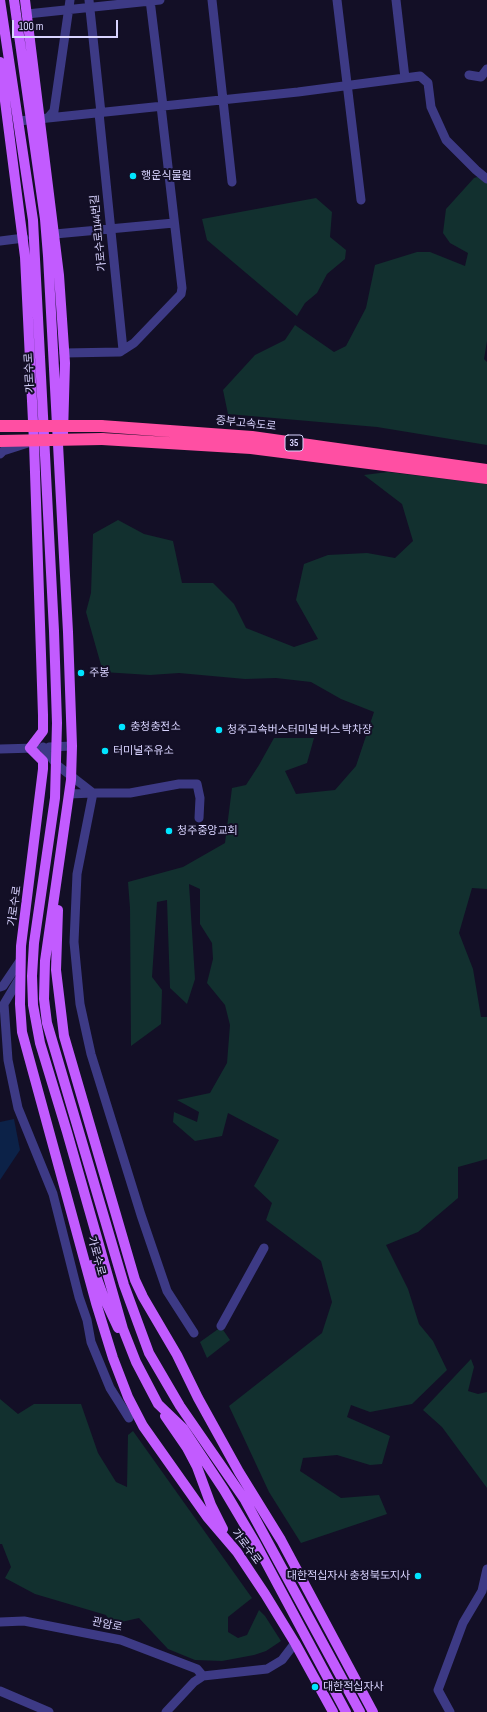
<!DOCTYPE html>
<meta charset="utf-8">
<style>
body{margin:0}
#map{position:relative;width:487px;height:1712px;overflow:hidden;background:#130f26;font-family:"Sofia Sans Condensed",sans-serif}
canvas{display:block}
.scale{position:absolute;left:12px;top:20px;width:106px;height:18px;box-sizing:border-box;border:2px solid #d9d4ff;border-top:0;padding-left:5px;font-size:12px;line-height:14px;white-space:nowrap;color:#d9d4ff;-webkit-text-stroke:3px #130f26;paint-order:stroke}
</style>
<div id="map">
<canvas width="487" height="1712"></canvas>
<div class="scale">100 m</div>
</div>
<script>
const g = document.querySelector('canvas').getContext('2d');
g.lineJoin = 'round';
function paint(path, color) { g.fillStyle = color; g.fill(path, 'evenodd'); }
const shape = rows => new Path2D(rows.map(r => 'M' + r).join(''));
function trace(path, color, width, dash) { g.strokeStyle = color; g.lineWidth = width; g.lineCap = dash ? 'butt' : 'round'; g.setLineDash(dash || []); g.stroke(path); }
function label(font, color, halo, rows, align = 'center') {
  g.font = font + ' "Sofia Sans Condensed","Noto Sans KR",sans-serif'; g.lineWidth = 4; g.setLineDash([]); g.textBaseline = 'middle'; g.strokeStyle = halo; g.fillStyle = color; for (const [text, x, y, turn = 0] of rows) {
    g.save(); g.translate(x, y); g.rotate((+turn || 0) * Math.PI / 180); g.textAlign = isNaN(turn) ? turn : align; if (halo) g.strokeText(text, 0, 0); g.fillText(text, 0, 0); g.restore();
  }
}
paint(shape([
 [487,174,487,341,484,359,487,362,487,445,377,427,228,414,223,390,255,355,285,340,295,325,334,352,346,346,366,308,375,265,417,252,430,252,465,266,468,253,450,243,443,233,446,209,474,178],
 [316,198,332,212,330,237,346,250,345,259,327,274,317,293,305,303,297,316,207,240,202,219],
 [388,472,487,484,487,889,472,888,459,933,473,969,481,1017,487,1017,487,1159,458,1167,458,1198,418,1232,386,1245,408,1289,419,1324,433,1341,447,1370,412,1404,370,1412,351,1405,347,1417,390,1436,382,1464,370,1465,337,1455,303,1458,300,1471,341,1498,379,1495,387,1514,301,1543,269,1492,229,1406,322,1333,332,1302,321,1261,266,1220,272,1203,254,1186,279,1140,228,1113,222,1136,195,1141,173,1122,174,1112,197,1122,199,1112,177,1100,210,1093,227,1063,230,1025,225,1005,207,983,213,959,212,943,200,924,200,889,189,884,195,979,187,1004,170,988,167,900,157,902,152,977,162,990,161,1024,131,1046,130,908,128,882,183,867,225,843,232,788,246,785,259,765,274,738,314,738,307,763,285,771,296,794,335,790,356,766,374,712,341,699,311,682,276,678,245,679,179,673,150,675,103,672,86,612,91,593,93,534,118,520,144,534,173,541,182,583,213,583,234,604,246,628,294,647,318,639,296,600,304,564,328,555,367,553,395,558,413,541,402,504,364,475],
 [221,1327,230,1340,207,1358,200,1342],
 [471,1359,474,1367,468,1391,478,1394,487,1392,487,1488,442,1427,423,1410],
 [0,1399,18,1414,34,1404,81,1404,98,1453,116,1482,127,1487,128,1435,133,1431,252,1598,228,1617,228,1632,238,1638,247,1635,259,1610,265,1616,281,1641,266,1651,254,1655,222,1661,195,1660,168,1649,139,1618,112,1624,106,1615,35,1594,5,1578,11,1567,2,1544,0,1544]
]), '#12302f');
paint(shape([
 [14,1119,20,1150,0,1180,0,1122]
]), '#0c2248');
trace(shape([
 [89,0,101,113],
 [150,0,163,106],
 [212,0,232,182],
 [337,0,361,200],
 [396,0,405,78],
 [27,14,160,0],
 [469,75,481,77,487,69],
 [99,113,123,350],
 [48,118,54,111,70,0],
 [19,121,298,92,420,76,428,83,431,107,446,140,476,170,487,179],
 [55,234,174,223],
 [0,241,24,238],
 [64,353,120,352,123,350,134,343,181,294,182,288,161,106],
 [0,454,3,451,28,443],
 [43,747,57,765,93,793,130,793,179,784,197,784,200,798,199,818],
 [49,747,72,746],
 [0,749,36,748],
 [69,794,93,793,77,874,74,942,80,1004,91,1054,141,1215,167,1291,194,1333],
 [19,979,4,1004,8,1060,18,1108,53,1194,79,1297,87,1320,91,1342,110,1388,129,1418],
 [0,987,3,986,20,961],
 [221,1326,264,1248],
 [0,1622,24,1621,121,1640,197,1669,203,1676],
 [0,1691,49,1712],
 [166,1712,194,1682,203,1676,267,1669,282,1660,295,1643],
 [450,1712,438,1690,463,1623,482,1591,487,1569]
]), '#3d3a85', 9);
trace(shape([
 [0,0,33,220,54,631,57,723,55,798,34,943,32,976,33,1005,40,1043,67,1132,123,1329,136,1362,158,1404,183,1428,224,1490,256,1544,346,1712],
 [14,0,45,219,48,256,68,632,72,746,71,780,45,961,44,999,47,1023,124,1285,149,1353,180,1406,245,1500,360,1712],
 [25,0,59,275,65,363,63,434],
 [0,62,25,257,34,442,43,715,43,731,30,748,43,761,43,769,21,946,20,1004,22,1032,96,1303,113,1358,128,1397,143,1426,208,1518,237,1552,265,1594,295,1643,333,1712],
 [58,910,56,970,64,1036,135,1280,143,1297,177,1355,198,1398,239,1472,281,1540,373,1712],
 [92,1265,104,1298,118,1328],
 [165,1416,187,1448,197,1467,211,1505,223,1529]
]), '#c25bff', 10);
trace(shape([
 [101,426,252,437,487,470],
 [102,439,251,448,487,478]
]), '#ff4fa3', 12);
trace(shape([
 [0,426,101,426],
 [0,441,102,439]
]), '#ff4fa3', 12);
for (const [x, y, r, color] of [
 [133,176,4,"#00e5ff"],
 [81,673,4,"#00e5ff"],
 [122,727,4,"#00e5ff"],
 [219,730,4,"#00e5ff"],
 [105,751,4,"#00e5ff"],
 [169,831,4,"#00e5ff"],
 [418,1576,4,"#00e5ff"],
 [315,1687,4,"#00e5ff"]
]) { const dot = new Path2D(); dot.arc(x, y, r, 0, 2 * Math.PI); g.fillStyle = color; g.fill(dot); trace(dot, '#130f26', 1.5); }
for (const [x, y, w] of [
 [294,443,18]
]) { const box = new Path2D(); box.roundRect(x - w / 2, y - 8, w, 16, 3); g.fillStyle = '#130f26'; g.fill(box); trace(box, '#d9d4ff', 1); }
label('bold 10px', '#d9d4ff', null, [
 ["35",294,443]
]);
label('11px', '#d9d4ff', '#130f26', [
 ["행운식물원",141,176],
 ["주봉",89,673],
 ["충청충전소",130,727],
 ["청주고속버스터미널 버스 박차장",227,730],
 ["터미널주유소",113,751],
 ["청주중앙교회",177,831],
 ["대한적십자사 충청북도지사",410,1576,"right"],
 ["대한적십자사",323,1687]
], 'left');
label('11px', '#d9d4ff', '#130f26', [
 ["가로수로1144번길",99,233,-96],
 ["가로수로",30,373,-93],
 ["중부고속도로",246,424,6],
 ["가로수로",15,906,-82],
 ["가로수로",96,1256,75],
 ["가로수로",246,1547,53],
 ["관암로",107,1625,12]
]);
</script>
